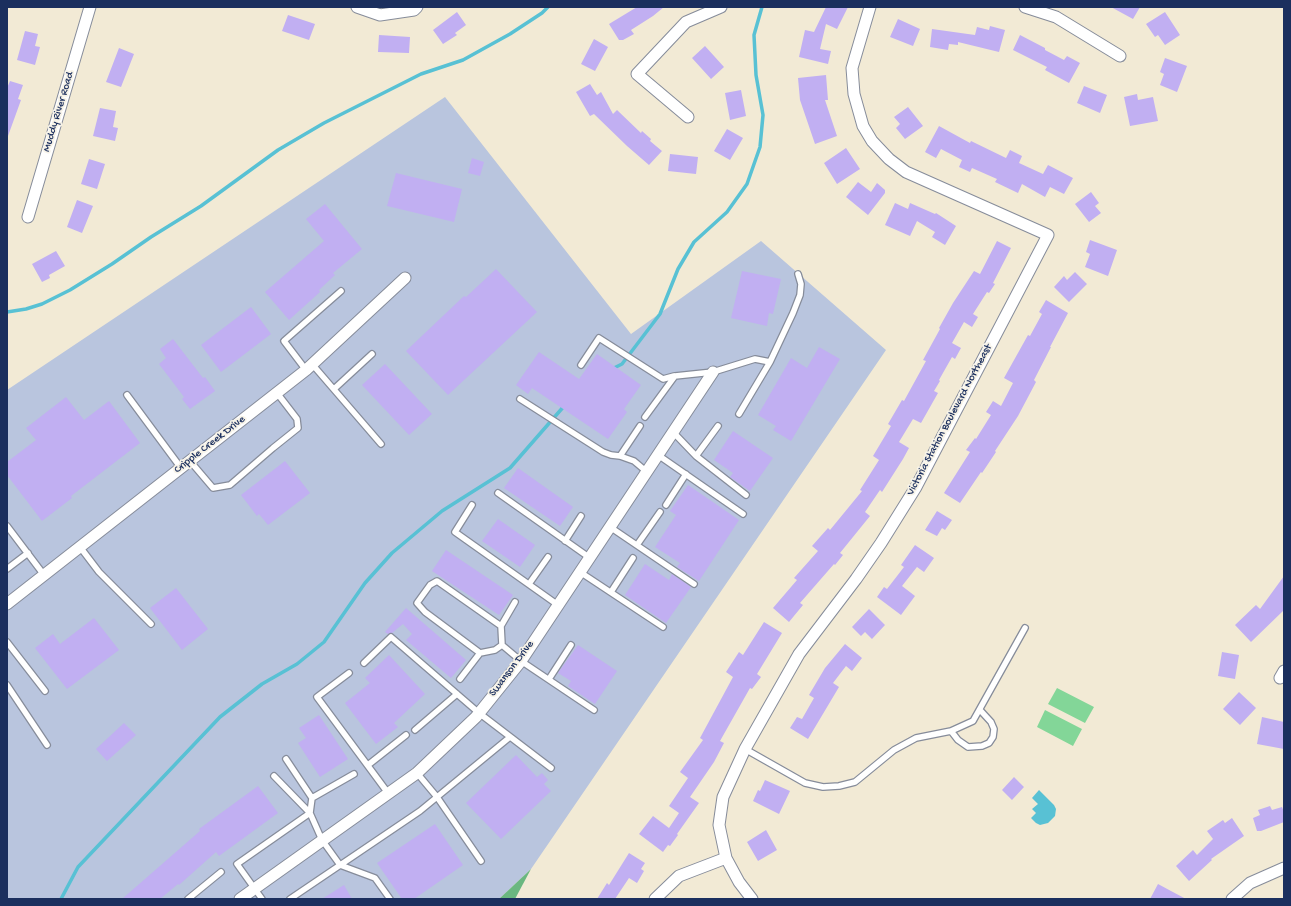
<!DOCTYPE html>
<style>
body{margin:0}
#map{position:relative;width:1291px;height:906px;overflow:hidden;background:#f2ead5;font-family:"Gochi Hand",sans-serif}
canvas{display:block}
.frame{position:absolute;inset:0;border:8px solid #1b2f5e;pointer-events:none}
</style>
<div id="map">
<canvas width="1291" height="906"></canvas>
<div class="frame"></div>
</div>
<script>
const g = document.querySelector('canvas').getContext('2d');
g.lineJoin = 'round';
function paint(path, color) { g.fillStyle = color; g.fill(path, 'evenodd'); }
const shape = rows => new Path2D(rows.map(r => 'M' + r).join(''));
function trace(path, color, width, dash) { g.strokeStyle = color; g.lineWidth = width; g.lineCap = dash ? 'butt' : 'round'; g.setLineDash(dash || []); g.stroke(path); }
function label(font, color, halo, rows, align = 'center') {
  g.font = font + ' "Gochi Hand",sans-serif'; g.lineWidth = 3.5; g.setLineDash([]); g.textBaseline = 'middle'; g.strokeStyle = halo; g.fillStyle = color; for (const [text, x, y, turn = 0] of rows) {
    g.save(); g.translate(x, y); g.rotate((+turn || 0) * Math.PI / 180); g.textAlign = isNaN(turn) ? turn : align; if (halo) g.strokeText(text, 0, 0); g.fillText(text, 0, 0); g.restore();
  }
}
paint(shape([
 [445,97,631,334,761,241,886,350,531,869,499,899,7,899,7,390]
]), '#b9c5de');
paint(shape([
 [1057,688,1094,707,1085,723,1048,704],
 [1045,710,1082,729,1073,746,1037,727]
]), '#83d698');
paint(shape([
 [531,869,515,899,499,899]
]), '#6ab780');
paint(shape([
 [1039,790,1054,805,1056,809,1055,816,1048,823,1040,825,1036,823,1031,818,1036,813,1032,809,1038,804,1032,798]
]), '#58c1d4');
trace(shape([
 [7,312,26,309,42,304,70,290,112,264,151,237,201,206,278,150,324,123,421,74,463,60,510,34,542,13,548,7],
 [612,369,622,364,660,314,678,269,694,242,727,212,747,184,760,147,763,115,756,75,754,35,762,7],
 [61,899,78,867,220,717,262,684,297,664,324,642,365,583,392,553,442,511,510,468,565,405]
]), '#58c1d4', 3.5);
paint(shape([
 [637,7,664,7,653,16,631,30,634,34,623,40,619,40,609,24],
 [826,7,848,7,837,29,826,24,820,49,831,51,828,64,799,57,805,30,814,32],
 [1111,7,1140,7,1133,19],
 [457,12,466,25,455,33,457,35,443,44,433,30],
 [1165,12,1180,35,1165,45,1158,35,1155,37,1146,24],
 [288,15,315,24,309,40,282,31],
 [898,19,920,29,913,46,890,37],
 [990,26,1005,30,999,52,958,42,958,45,949,44,948,50,930,47,932,29,975,35,977,27,989,30],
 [25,31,38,34,35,46,40,47,35,65,17,60],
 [379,35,410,37,409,53,378,52],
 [1020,35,1045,48,1045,50,1064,60,1067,56,1080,63,1069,83,1045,70,1047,67,1013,50],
 [594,39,608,47,595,71,581,64],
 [705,46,724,67,711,79,692,58],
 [119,48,134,54,121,87,106,82],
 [1165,58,1187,66,1177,92,1160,85,1164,74,1160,72],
 [826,75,828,100,825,100,837,136,815,144,800,100,798,78],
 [10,81,23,85,18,99,21,100,8,136,7,136,7,88],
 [590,84,597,95,601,92,613,114,617,110,641,133,642,131,651,139,650,141,662,151,649,165,627,146,594,114,590,116,576,92],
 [1084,86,1107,95,1100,113,1077,103],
 [741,90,746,116,730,120,725,93],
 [1137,94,1138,100,1153,97,1158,121,1130,126,1124,97],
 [908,107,923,126,905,139,896,128,900,124,894,117],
 [100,108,116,111,113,127,118,128,115,141,93,136],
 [939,126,970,143,971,141,1006,158,1010,150,1022,156,1019,163,1043,174,1048,165,1073,178,1064,194,1050,187,1045,197,1022,184,1018,193,995,182,997,179,972,168,970,172,959,167,962,160,941,149,936,158,925,152],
 [727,129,743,138,730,160,714,151],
 [846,148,860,169,837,184,824,163],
 [670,154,698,157,696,174,668,171],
 [472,158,484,162,480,176,468,173],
 [89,159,105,164,97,189,81,184],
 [396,173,462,189,454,222,387,206],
 [858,182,871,192,877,183,885,190,885,193,868,215,846,197],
 [1091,192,1099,203,1095,206,1101,213,1089,222,1075,204],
 [77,200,93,206,82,233,67,227],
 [895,203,908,209,910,203,935,214,936,213,956,226,945,245,932,237,935,232,917,221,910,236,885,225],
 [325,204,362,249,333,273,335,275,319,290,320,292,289,320,265,292,324,241,306,219],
 [1090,240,1117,250,1108,276,1085,267,1090,254,1086,252],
 [997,241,1011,248,993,283,995,284,989,293,987,292,973,314,978,317,972,327,964,322,952,343,961,348,955,359,952,357,939,380,940,381,934,391,938,393,921,423,913,419,899,442,909,448,903,459,882,492,880,490,865,512,870,516,840,553,843,555,835,565,834,564,800,603,803,605,789,622,773,608,797,580,794,578,818,551,812,546,828,528,830,530,862,491,860,490,879,460,873,456,891,426,888,424,902,400,904,401,926,361,923,360,940,329,939,328,953,303,974,271,980,274],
 [56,251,65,266,49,275,50,278,42,282,32,264],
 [496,269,537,312,448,395,406,351,464,296,466,297],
 [742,271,781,279,773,314,769,313,767,326,731,318],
 [1075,272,1087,284,1069,302,1054,287,1064,276,1067,280],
 [1046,300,1068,313,1050,347,1051,347,1034,380,1036,382,1018,416,995,451,996,452,982,473,981,472,960,503,944,493,970,452,966,450,975,438,976,439,991,415,986,412,993,401,1001,406,1013,383,1004,378,1028,335,1030,336,1042,314,1039,312],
 [251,307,271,334,221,372,201,345],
 [173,339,203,378,205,377,215,391,190,409,182,399,184,397,159,364,166,358,160,349],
 [819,347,840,359,791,441,773,430,776,426,758,415,791,358,807,368],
 [539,352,579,379,597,354,641,385,624,409,627,412,608,439,532,388,528,394,516,385],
 [385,364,432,414,409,435,362,385],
 [66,397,84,420,109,401,140,443,71,496,72,498,42,521,7,475,7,462,36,440,26,428],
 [733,431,773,458,750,491,730,477,733,473,714,460],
 [285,461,310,493,268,525,259,514,257,516,241,495],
 [518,468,573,507,560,526,504,488],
 [688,485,739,520,699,581,677,567,680,563,655,547,676,515,670,511],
 [937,511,952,520,945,530,942,528,937,536,925,530],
 [498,519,535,545,520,567,482,541],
 [915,545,934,558,924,572,917,567,902,586,915,596,901,615,877,597,884,587,887,589,904,567,901,565],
 [446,550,513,595,499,615,432,571],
 [645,564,669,580,672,574,691,587,666,623,625,595],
 [1284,576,1284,610,1251,642,1235,625,1256,605,1260,609],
 [176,588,208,629,182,650,150,608],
 [406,608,466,660,451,678,406,640,412,634,403,624,392,633,388,634,385,632],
 [869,609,885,625,872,639,865,632,861,636,852,627],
 [94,618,119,650,67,689,35,648,53,634,60,644],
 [764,622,782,633,757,674,761,677,752,689,750,688,720,741,724,743,714,762,690,797,699,803,677,834,678,835,670,846,668,845,663,852,639,834,653,816,669,828,679,813,669,806,688,778,680,772,703,740,700,738,733,677,726,672,739,652,743,655],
 [845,644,862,658,852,671,846,666,833,683,839,687,808,739,790,728,797,717,802,719,814,698,809,695,825,668],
 [578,645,617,671,595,704,568,686,571,681,558,673],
 [1222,652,1239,655,1235,679,1218,676],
 [389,655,425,694,394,723,398,727,376,744,345,703,370,683,365,678],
 [1239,692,1256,708,1240,725,1223,709],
 [319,715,348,759,320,777,298,743,306,738,299,728],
 [1262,717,1284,722,1284,749,1257,744],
 [124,723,136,735,107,761,96,749],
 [516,755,537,777,542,773,548,780,544,784,551,791,501,839,466,803],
 [1014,777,1024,787,1012,800,1002,790],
 [765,780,790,791,779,814,753,801,758,790,760,791],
 [258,786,278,813,219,856,216,852,179,885,178,884,160,899,122,899,200,831,199,829],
 [1270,806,1272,810,1282,807,1284,812,1284,822,1261,831,1257,831,1253,818,1260,815,1258,810],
 [1232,818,1244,836,1211,859,1212,860,1189,881,1176,866,1193,850,1197,855,1213,839,1207,831,1223,820,1225,823],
 [435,824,463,865,414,899,402,899,377,863],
 [766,830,777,850,758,861,747,842],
 [629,853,645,863,641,869,644,871,637,883,629,878,615,899,597,899,607,883,609,885],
 [1158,884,1171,891,1186,899,1150,899],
 [344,885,352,899,322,899]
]), '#c1aff2');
const lane = shape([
 [770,362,793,313,800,295,801,284,798,274],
 [312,364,381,444],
 [581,365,599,338,663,379,674,376],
 [306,370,284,341,341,291],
 [334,389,372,354],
 [127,395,181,468],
 [520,399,603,452,611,455,620,456,634,461,647,472],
 [645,417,675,376,713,372,755,359,770,362,739,414],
 [673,432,696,456,746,495],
 [658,455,743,514],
 [620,456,640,426],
 [696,456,718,426],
 [190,461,213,488,230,485,273,448,298,428,297,419,277,393],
 [498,493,590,558],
 [472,505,455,532,558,605],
 [666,505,686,474],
 [7,526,44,575],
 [610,527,694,584],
 [565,541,581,516],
 [637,545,660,512],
 [80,547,99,572,151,624],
 [7,569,28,553],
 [580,572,663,627],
 [529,584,548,557],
 [611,592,633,558],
 [501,626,515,602],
 [7,642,45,691],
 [502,645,501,626,437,581,430,585,417,603,425,612,480,653,495,650,502,645,521,661,594,710],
 [364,663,391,637,479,713,551,768],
 [349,673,317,697,388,793],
 [460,679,480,653],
 [549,679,571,645],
 [7,685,47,745],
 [415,730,457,694],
 [951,731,958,740,968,747,982,746,989,743,993,737,994,729,991,722,980,710],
 [745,749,805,783,823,787,839,786,855,782,894,750,916,738,951,731,973,721,1025,628],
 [286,759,312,798,310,813,322,840,340,865,375,878,390,899],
 [368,765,406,735],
 [417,773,437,797,481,861],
 [312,798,354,774],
 [188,899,221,872],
 [262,899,237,864,310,813,274,776],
 [290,899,420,811,510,737]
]);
const street = shape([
 [357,7,380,15,414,10,417,7],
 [1025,7,1056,17,1120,56],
 [688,117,637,74,686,22,721,7],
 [28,217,90,7],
 [7,604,306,370,405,278],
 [1280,678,1284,671],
 [240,899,417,773,476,717,521,661,713,372],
 [655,899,679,876,726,858],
 [752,899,739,882,726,858,719,825,723,797,745,749,799,654,856,579,881,543,916,487,1048,235,906,172,889,159,872,141,863,126,854,94,852,68,870,7],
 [1232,899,1250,883,1284,868]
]);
trace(lane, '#868c9a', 8);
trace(street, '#868c9a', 13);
trace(lane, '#fff', 5.5);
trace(street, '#fff', 11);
label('11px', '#1b2f5e', '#f7f3e8', [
 ["Muddy River Road",59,112,-73],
 ["Victoria Station Boulevard Northeast",950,420,-62],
 ["Cripple Creek Drive",210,445,-38],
 ["Swanson Drive",512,669,-53]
]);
</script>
